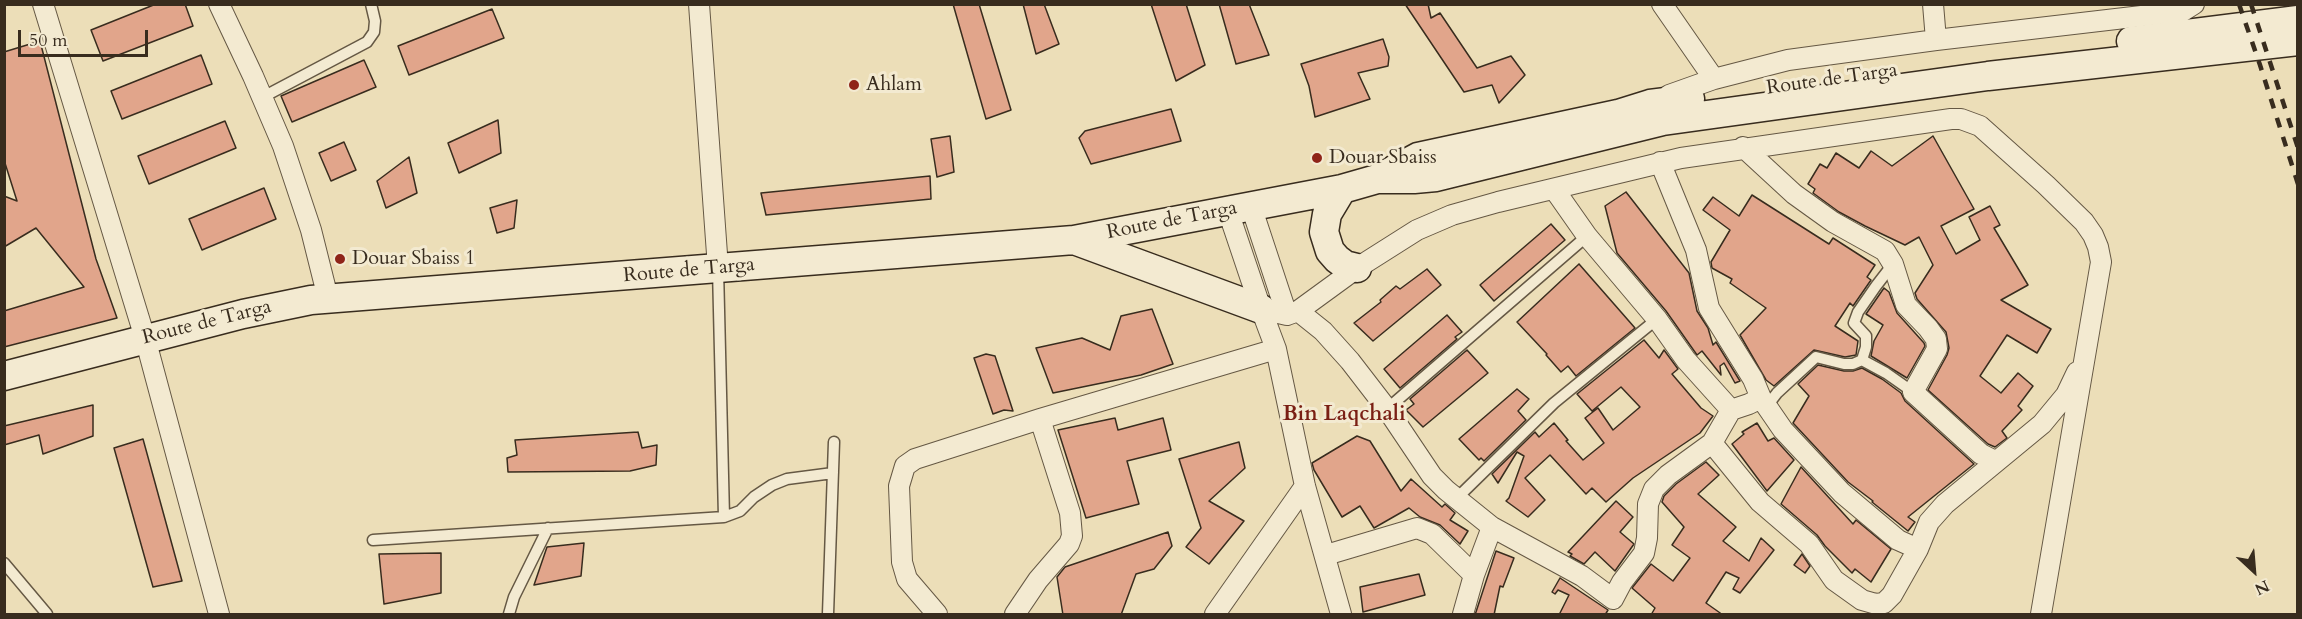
<!DOCTYPE html>
<style>
body{margin:0}
#map{position:relative;width:2302px;height:619px;overflow:hidden;background:#ecdeb8;font-family:Cardo,serif}
canvas{display:block}
.frame{position:absolute;inset:0;border:6px solid #382c1e;pointer-events:none}
.north{position:absolute;left:2224px;top:541px;width:60px;height:60px;-webkit-text-stroke:4px #f3ead1;paint-order:stroke;rotate:154deg;font-size:16px;font-weight:700;line-height:24px;text-align:center;color:#382c1e}
.north::after{content:'';display:block;margin:auto;width:21px;height:27px;background:#382c1e;clip-path:polygon(50% 0,100% 100%,50% 72%,0 100%)}
.scale{position:absolute;left:18px;top:30px;width:130px;height:27px;box-sizing:border-box;border:3px solid #382c1e;border-top:0;padding-left:8px;font-size:18px;line-height:21px;white-space:nowrap;color:#382c1e;-webkit-text-stroke:4px #f3ead1;paint-order:stroke}
</style>
<div id="map">
<canvas width="2302" height="619"></canvas>
<div class="frame"></div>
<div class="north">N</div>
<div class="scale">50 m</div>
</div>
<script>
const g = document.querySelector('canvas').getContext('2d');
g.lineJoin = 'round';
function paint(path, color) { g.fillStyle = color; g.fill(path, 'evenodd'); }
const shape = rows => new Path2D(rows.map(r => 'M' + r).join(''));
function trace(path, color, width, dash) { g.strokeStyle = color; g.lineWidth = width; g.lineCap = dash ? 'butt' : 'round'; g.setLineDash(dash || []); g.stroke(path); }
function label(font, color, halo, rows, align = 'center') {
  g.font = font + ' Cardo,serif'; g.lineWidth = 6; g.setLineDash([]); g.textBaseline = 'middle'; g.strokeStyle = halo; g.fillStyle = color; for (const [text, x, y, turn = 0] of rows) {
    g.save(); g.translate(x, y); g.rotate((+turn || 0) * Math.PI / 180); g.textAlign = isNaN(turn) ? turn : align; if (halo) g.strokeText(text, 0, 0); g.fillText(text, 0, 0); g.restore();
  }
}
const building = shape([
 [156,4,185,4,193,26,103,61,91,30,156,4],
 [953,4,979,4,1011,110,986,119,953,4],
 [1023,4,1044,4,1059,44,1036,54,1023,4],
 [1151,4,1186,4,1205,65,1176,81,1151,4],
 [1219,4,1249,4,1269,55,1236,64,1219,4],
 [1405,4,1428,4,1431,18,1440,13,1477,68,1511,56,1525,75,1499,103,1492,85,1464,92,1405,4],
 [492,9,504,38,409,75,398,46,492,9],
 [1383,39,1389,57,1388,66,1358,73,1370,99,1315,117,1309,86,1301,64,1383,39],
 [40,41,96,259,117,318,4,347,4,311,84,287,36,228,4,247,4,196,17,201,4,160,4,52,40,41],
 [201,55,212,84,122,119,111,91,201,55],
 [364,60,376,87,292,122,281,96,364,60],
 [1171,109,1181,141,1091,164,1079,138,1085,131,1171,109],
 [498,120,501,153,459,173,448,143,498,120],
 [225,121,236,148,149,184,138,156,225,121],
 [950,136,954,172,937,177,931,139,950,136],
 [1933,136,1974,209,1941,226,1956,254,1980,240,1969,217,1990,206,2000,225,1994,228,2028,285,2001,300,2051,329,2037,353,2007,335,1980,376,2001,393,2018,373,2033,386,2018,406,2022,410,2002,431,2007,438,1995,447,1988,444,1928,390,1947,355,1949,348,1946,332,1917,299,1915,293,1933,265,1919,237,1905,245,1865,226,1839,212,1813,193,1815,189,1808,184,1820,164,1827,168,1836,153,1859,168,1871,151,1892,166,1933,136],
 [344,142,356,170,331,181,319,153,344,142],
 [409,157,417,193,386,208,377,181,409,157],
 [930,176,931,199,766,215,761,193,930,176],
 [264,188,276,219,202,250,189,219,264,188],
 [1626,192,1689,273,1697,311,1708,328,1713,345,1716,342,1740,381,1735,383,1724,363,1720,366,1721,375,1702,351,1697,355,1666,311,1617,253,1605,206,1626,192],
 [1752,195,1829,244,1833,238,1875,265,1867,277,1871,280,1853,306,1850,303,1835,326,1858,341,1856,355,1845,357,1814,350,1774,386,1766,380,1740,335,1766,308,1730,283,1732,279,1712,268,1711,262,1730,230,1703,210,1713,197,1739,216,1752,195],
 [517,200,514,228,497,233,490,208,517,200],
 [1551,224,1565,240,1494,301,1480,285,1551,224],
 [1579,264,1635,328,1576,376,1568,366,1561,372,1546,355,1547,354,1517,322,1579,264],
 [1427,269,1441,285,1373,341,1354,323,1381,302,1380,300,1396,286,1400,289,1427,269],
 [1884,288,1889,292,1897,313,1924,343,1925,346,1907,378,1871,356,1874,341,1883,325,1866,314,1884,288],
 [1152,309,1173,364,1141,375,1053,393,1036,348,1082,338,1110,350,1121,316,1152,309],
 [1447,315,1462,332,1455,337,1457,339,1400,388,1384,369,1447,315],
 [1644,340,1659,358,1664,350,1678,369,1672,374,1701,408,1713,416,1700,433,1633,478,1606,502,1592,488,1586,494,1550,455,1525,478,1545,500,1528,517,1506,501,1509,498,1524,456,1517,452,1498,483,1492,474,1535,432,1539,437,1554,423,1568,440,1566,441,1583,460,1604,443,1585,418,1598,408,1613,430,1640,407,1621,387,1592,411,1577,394,1644,340],
 [1467,350,1488,373,1423,427,1406,410,1414,404,1410,399,1467,350],
 [986,354,995,356,1013,411,1004,410,993,414,974,358,986,354],
 [1818,365,1844,371,1853,371,1862,368,1882,379,1901,393,1905,401,1974,464,1908,517,1915,522,1908,531,1872,502,1873,501,1848,482,1793,423,1809,396,1798,384,1818,365],
 [1517,389,1529,399,1518,411,1526,420,1484,461,1481,458,1479,460,1459,439,1517,389],
 [93,405,93,436,43,454,39,435,4,445,4,426,93,405],
 [1115,418,1118,430,1163,418,1171,450,1127,461,1139,504,1086,518,1058,430,1115,418],
 [1757,423,1768,441,1774,438,1794,460,1767,491,1732,444,1744,434,1742,432,1757,423],
 [638,432,642,448,657,445,656,465,630,471,508,472,507,458,517,455,515,440,638,432],
 [1357,436,1370,441,1401,491,1411,479,1442,507,1445,504,1455,513,1450,520,1468,531,1460,544,1440,525,1420,517,1409,508,1374,528,1360,506,1342,517,1314,470,1312,463,1357,436],
 [143,439,182,581,153,587,114,448,143,439],
 [1239,442,1245,468,1209,501,1244,521,1209,564,1186,547,1201,528,1179,459,1239,442],
 [1706,462,1719,475,1698,494,1736,527,1723,541,1749,561,1761,538,1774,550,1740,593,1733,589,1739,578,1726,572,1706,603,1723,615,1651,615,1655,608,1632,588,1651,564,1673,581,1690,558,1672,545,1684,527,1662,502,1664,496,1676,484,1706,462],
 [1801,467,1853,524,1856,520,1891,549,1871,582,1855,569,1852,573,1825,546,1817,535,1781,504,1801,467],
 [1616,501,1633,517,1620,532,1634,544,1615,571,1595,552,1584,564,1570,556,1572,554,1568,552,1616,501],
 [1168,532,1172,546,1154,569,1136,574,1121,615,1063,615,1057,577,1065,567,1168,532],
 [584,543,581,576,534,585,547,547,584,543],
 [1496,551,1514,558,1503,587,1500,586,1494,615,1475,615,1496,551],
 [441,553,441,593,384,604,379,554,441,553],
 [1802,554,1810,566,1805,573,1794,565,1802,554],
 [1419,574,1425,595,1363,612,1360,587,1419,574],
 [1560,578,1608,610,1605,615,1559,615,1569,595,1558,590,1555,594,1552,592,1560,578]
]);
paint(building, '#e1a58b');
trace(building, '#382c1e', 1.5);
const service = shape([
 [263,97,367,42,374,32,375,21,371,4],
 [1893,264,1876,286,1858,312,1854,323,1866,336,1866,347,1862,360,1886,373,1913,392],
 [718,269,724,517],
 [1767,406,1777,393,1816,357,1844,364,1853,364,1862,360],
 [1387,409,1587,236],
 [1456,499,1554,403,1657,319],
 [373,540,724,517,740,511,754,497,772,485,787,479,833,473],
 [4,563,47,614],
 [509,614,514,597,548,528],
 [828,614,834,442]
]);
const minor = shape([
 [43,4,145,338,219,614],
 [219,4,253,76,283,146,311,230,328,298],
 [699,4,718,268],
 [1662,4,1714,79],
 [1933,4,1936,40],
 [1669,95,1714,79,1788,60,1936,40,2176,12,2183,11,2194,4],
 [1743,147,1794,194,1833,222,1885,251,1893,264,1906,305,1928,328,1936,339,1937,349,1913,392,1981,454,1995,461],
 [1554,189,1587,236,1657,319,1686,360,1731,410,1749,404,1761,398,1753,379,1709,308,1696,250,1660,162],
 [1251,206,1287,315],
 [1228,211,1261,309],
 [1298,311,1323,331,1350,361,1387,409,1432,476,1446,490,1492,527,1582,576,1613,599,1622,582,1644,553,1647,538,1648,504,1654,489,1668,475,1712,443,1731,410],
 [1761,398,1783,430,1842,493,1898,540,1918,549],
 [1712,443,1760,502,1809,544,1834,580,1862,600,1876,604,1884,603,1892,595,1918,549,1929,522,1945,504,2042,424,2066,395,2077,372],
 [1326,555,1417,528,1432,534,1474,575],
 [937,614,907,579,902,562,899,486,905,466,915,459,1040,419,1276,349],
 [1015,614,1038,580,1069,544,1072,536,1070,513,1040,419],
 [1215,614,1305,486],
 [1341,614,1305,486,1276,349,1261,309,1287,315,1298,311,1357,268,1417,230,1452,215,1498,202,1681,158,1951,119,1961,119,1980,126,2046,185,2084,222,2093,235,2098,247,2101,262,2041,614],
 [1463,614,1474,575,1492,527]
]);
const secondary = shape([
 [2131,41,2298,20],
 [1379,178,1418,157,1618,114,1650,104,1690,99],
 [1342,189,1327,214,1324,232,1330,251,1337,259,1345,265,1357,268],
 [1074,240,1261,309],
 [4,376,243,314,311,300,1074,240,1342,189,1377,179,1414,179,1436,177,1663,121,1988,76,2298,41]
]);
trace(service, '#655844', 13);
trace(minor, '#655844', 22);
trace(secondary, '#382c1e', 31);
trace(service, '#f3ead1', 10);
trace(minor, '#f3ead1', 20);
trace(secondary, '#f3ead1', 28);
trace(shape([
 [2239,4,2260,65,2298,184],
 [2251,4,2298,148]
]), '#382c1e', 4.5, [10, 10]);
for (const [x, y, r, color] of [
 [854,85,6,"#8f2418"],
 [1317,158,6,"#8f2418"],
 [340,259,6,"#8f2418"]
]) { const dot = new Path2D(); dot.arc(x, y, r, 0, 2 * Math.PI); g.fillStyle = color; g.fill(dot); trace(dot, '#f3ead1', 2); }
label('20px', '#382c1e', '#f3ead1', [
 ["Route de Targa",1832,80,-8],
 ["Route de Targa",1172,221,-11],
 ["Route de Targa",689,271,-5],
 ["Route de Targa",207,323,-14]
]);
label('20px', '#382c1e', '#f3ead1', [
 ["Ahlam",866,85],
 ["Douar Sbaiss",1329,158],
 ["Douar Sbaiss 1",352,259]
], 'left');
label('bold 21px', '#7a1f14', '#f3ead1', [
 ["Bin Laqchali",1344,415]
]);
</script>
